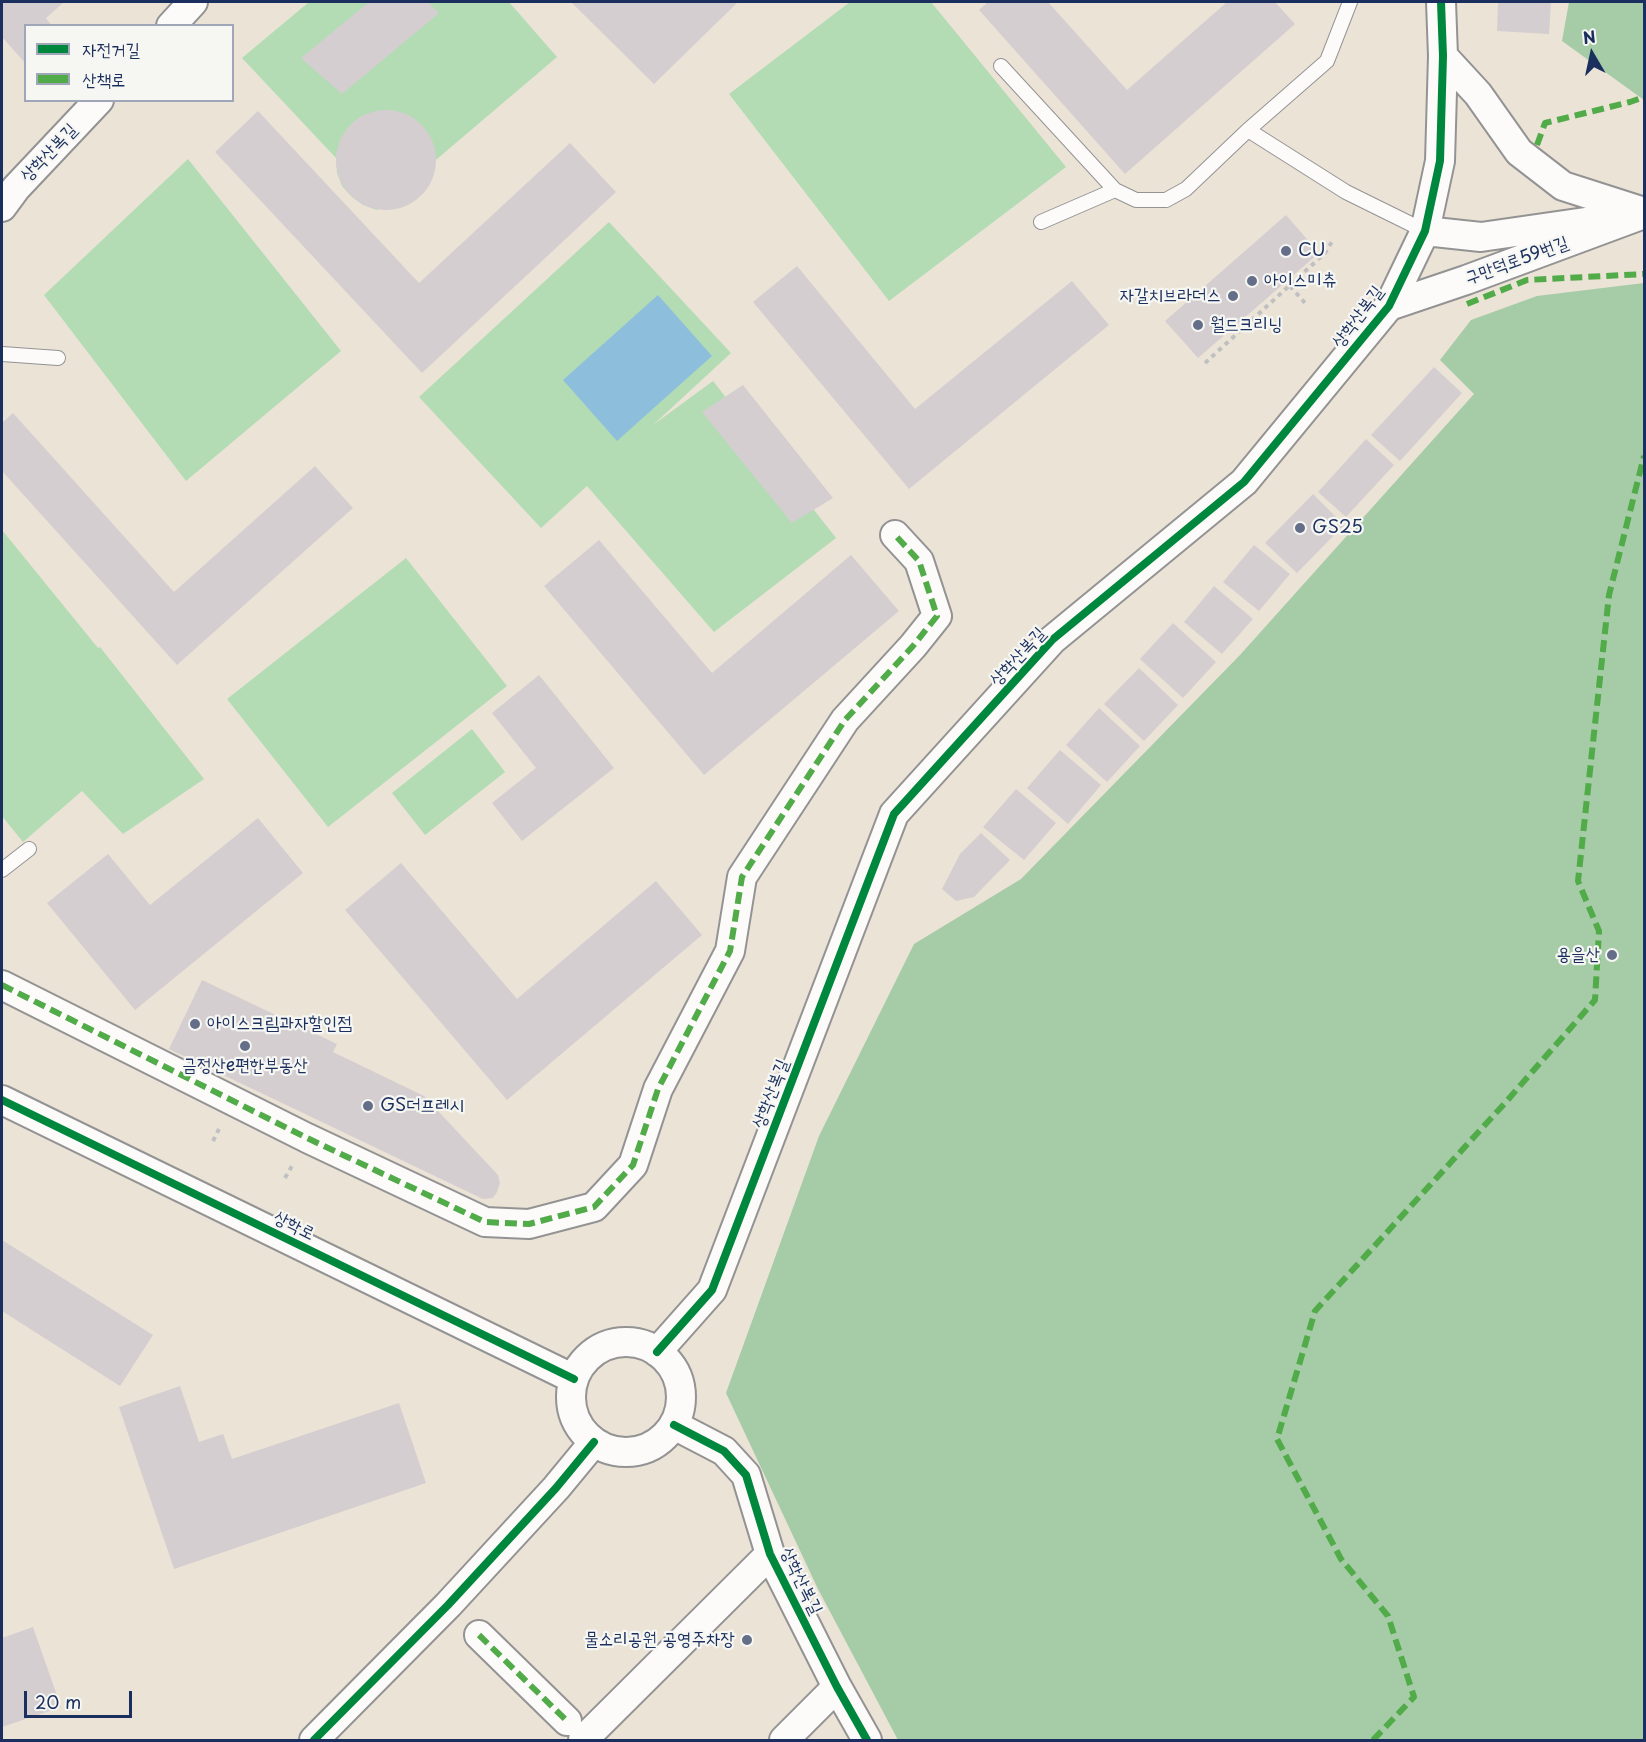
<!DOCTYPE html>
<meta charset="utf-8">
<style>
body{margin:0}
#map{position:relative;width:1646px;height:1742px;overflow:hidden;background:#ebe3d6;font-family:"Playpen Sans","Poor Story",sans-serif}
canvas{display:block}
.frame{position:absolute;inset:0;border:3px solid #1b2f5e;pointer-events:none}
.legend{position:absolute;left:24px;top:24px;width:210px;height:78px;box-sizing:border-box;background:#f6f6f2;border:2px solid #9ea6b7;margin:0;padding:8px 10px;list-style:none;font-size:18px;color:#1b2f5e}
.legend li{display:flex;align-items:center;gap:12px;height:30px}
.legend b{width:30px;border:2px solid #9ea6b7}
.north{position:absolute;left:1562px;top:24px;width:60px;height:60px;-webkit-text-stroke:4px #f6f6f2;paint-order:stroke;rotate:351deg;font-size:16px;font-weight:700;line-height:24px;text-align:center;color:#1b2f5e}
.north::after{content:'';display:block;margin:auto;width:21px;height:27px;background:#1b2f5e;clip-path:polygon(50% 0,100% 100%,50% 72%,0 100%)}
.scale{position:absolute;left:24px;top:1691px;width:108px;height:27px;box-sizing:border-box;border:3px solid #1b2f5e;border-top:0;padding-left:8px;font-size:18px;line-height:21px;white-space:nowrap;color:#1b2f5e;-webkit-text-stroke:4px #f6f6f2;paint-order:stroke}
</style>
<div id="map">
<canvas width="1646" height="1742"></canvas>
<div class="frame"></div>
<ul class="legend">
<li><b style="height:8px;background:#00873e"></b>자전거길</li>
<li><b style="height:8px;background:#52ab49"></b>산책로</li>
</ul>
<div class="north">N</div>
<div class="scale">20 m</div>
</div>
<script>
const g = document.querySelector('canvas').getContext('2d');
g.lineJoin = 'round';
function paint(path, color) { g.fillStyle = color; g.fill(path, 'evenodd'); }
const shape = rows => new Path2D(rows.map(r => 'M' + r).join(''));
function trace(path, color, width, dash) { g.strokeStyle = color; g.lineWidth = width; g.lineCap = dash ? 'butt' : 'round'; g.setLineDash(dash || []); g.stroke(path); }
function label(font, color, halo, rows, align = 'center') {
  g.font = font + ' "Playpen Sans","Poor Story",sans-serif'; g.lineWidth = 4.5; g.setLineDash([]); g.textBaseline = 'middle'; g.strokeStyle = halo; g.fillStyle = color; for (const [text, x, y, turn = 0] of rows) {
    g.save(); g.translate(x, y); g.rotate((+turn || 0) * Math.PI / 180); g.textAlign = isNaN(turn) ? turn : align; if (halo) g.strokeText(text, 0, 0); g.fillText(text, 0, 0); g.restore();
  }
}
paint(shape([
 [309,2,509,2,557,57,377,210,363,205,352,197,342,186,337,173,336,158,242,58],
 [850,2,931,2,1066,167,889,301,729,94],
 [188,159,341,351,186,481,44,295],
 [609,222,731,353,653,425,713,381,836,538,714,632,587,486,541,528,419,397],
 [2,530,98,648,100,647,204,779,123,834,82,791,23,842,2,816],
 [406,558,507,686,328,827,227,699],
 [472,729,505,772,425,835,392,793]
]), '#b3dcb4');
paint(shape([
 [1569,2,1644,2,1644,100,1562,41],
 [1644,283,1644,1740,898,1740,818,1589,726,1393,819,1136,914,944,1021,879,1240,655,1474,394,1440,360,1471,320,1537,296]
]), '#a5cba7');
paint(shape([
 [658,295,712,356,617,441,563,380]
]), '#8dbfdc');
paint(shape([
 [2,2,64,2,46,18,52,26,26,26,26,64,2,37],
 [369,2,428,2,439,13,342,94,301,58],
 [571,2,738,2,654,84],
 [988,2,1048,2,1127,90,1227,2,1275,2,1295,24,1125,174,979,10],
 [1498,2,1551,2,1549,34,1497,31],
 '336 160a50 50 0 1 1 100 0a50 50 0 1 1-100 0Z',
 [258,111,419,283,570,143,616,192,422,373,215,152],
 [1286,215,1319,253,1198,358,1165,321],
 [797,266,915,409,1072,281,1109,325,909,489,753,302],
 [1434,367,1462,393,1400,461,1371,435],
 [743,385,833,498,792,523,702,412],
 [13,413,174,592,315,466,353,508,177,665,2,471,2,423],
 [1366,439,1394,465,1346,517,1318,492],
 [1313,494,1344,525,1297,573,1265,543],
 [599,540,712,673,851,555,899,611,704,775,544,586],
 [1254,545,1290,574,1259,611,1223,582],
 [1214,586,1253,619,1222,654,1184,622],
 [1173,623,1216,662,1183,698,1140,659],
 [1139,668,1178,705,1144,741,1104,704],
 [539,675,614,768,522,841,492,803,536,768,492,713],
 [1099,708,1140,746,1107,782,1066,745],
 [1060,750,1101,785,1068,824,1027,788],
 [1016,789,1056,823,1024,860,983,827],
 [258,818,303,873,135,1010,47,903,108,854,150,905],
 [981,833,1010,860,974,897,956,901,942,889,960,854],
 [401,863,517,999,656,881,702,935,507,1100,345,910],
 [202,980,337,1044,333,1052,424,1096,498,1175,500,1183,497,1192,493,1198,483,1199,169,1049],
 [2,1240,153,1335,120,1386,2,1311],
 [180,1386,199,1442,223,1434,232,1459,399,1403,426,1483,174,1569,119,1407],
 [33,1627,61,1707,2,1727,2,1638]
]), '#d4ced1');
const lane = shape([
 [1001,66,1115,190],
 [1248,130,1327,61,1350,2],
 [1041,222,1115,190,1136,200,1166,200,1186,189,1248,130,1346,192,1425,231],
 [2,354,58,358],
 [2,870,29,849]
]);
const street = shape([
 [171,26,193,2],
 [1443,56,1478,94,1519,152,1563,186,1644,212],
 [2,207,16,188,99,100],
 [1425,231,1481,237,1592,221],
 [1389,306,1466,280,1644,214],
 [2,985,307,1138,485,1222,529,1224,594,1207,633,1165,658,1089,730,951,742,877,845,720,913,646,937,616,919,561,895,535],
 [2,1100,574,1379],
 '571 1397a55 55 0 1 1 110 0a55 55 0 1 1-110 0Z',
 [657,1352,712,1290,894,814,1052,640,1244,482,1389,306,1425,231,1440,161,1443,56,1441,2],
 [674,1425,724,1451,746,1475,770,1554,837,1687,867,1740],
 [479,1635,567,1721],
 [314,1740,448,1605,556,1488,594,1442],
 [583,1740,770,1554],
 [784,1740,837,1687]
]);
trace(lane, '#949394', 16);
trace(street, '#949394', 32);
trace(shape([
 [1290,286,1305,303],
 [1205,363,1325,253,1333,240],
 [213,1141,219,1129],
 [285,1178,292,1166]
]), '#c0c0c2', 4, [4.5, 4.5]);
trace(lane, '#fcfbf9', 14);
trace(street, '#fcfbf9', 28);
trace(shape([
 [1537,145,1545,123,1630,102,1644,97],
 [1467,304,1527,280,1644,274],
 [2,985,307,1138,485,1222,529,1224,594,1207,633,1165,658,1089,730,951,742,877,845,720,913,646,937,616,919,561,895,535],
 [479,1635,567,1721],
 [1373,1740,1414,1697,1388,1616,1341,1559,1277,1439,1315,1311,1505,1103,1595,1000,1599,931,1578,881,1609,595,1644,456]
]), '#52ab49', 6, [12, 6]);
trace(shape([
 [2,1100,574,1379],
 [657,1352,712,1290,894,814,1052,640,1244,482,1389,306,1425,231,1440,161,1443,56,1441,2],
 [674,1425,724,1451,746,1475,770,1554,837,1687,867,1740],
 [314,1740,448,1605,556,1488,594,1442]
]), '#00873e', 8);
for (const [x, y, r, color] of [
 [1286,251,6,"#646e88"],
 [1252,281,6,"#646e88"],
 [1233,296,6,"#646e88"],
 [1198,325,6,"#646e88"],
 [1300,528,6,"#646e88"],
 [1612,955,6,"#646e88"],
 [195,1024,6,"#646e88"],
 [245,1046,6,"#646e88"],
 [368,1106,6,"#646e88"],
 [747,1640,6,"#646e88"]
]) { const dot = new Path2D(); dot.arc(x, y, r, 0, 2 * Math.PI); g.fillStyle = color; g.fill(dot); trace(dot, '#f6f6f2', 2); }
label('18px', '#1b2f5e', '#f6f6f2', [
 ["상학산복길",49,153,-46],
 ["구만덕로59번길",1517,261,-20],
 ["상학산복길",1358,317,-53],
 ["상학산복길",1018,657,-47],
 ["상학산복길",771,1094,-69],
 ["상학로",294,1226,26],
 ["상학산복길",801,1581,64]
]);
label('18px', '#1b2f5e', '#f6f6f2', [
 ["CU",1298,251],
 ["아이스미츄",1264,281],
 ["자갈치브라더스",1221,296,"right"],
 ["월드크리닝",1210,325],
 ["GS25",1312,528],
 ["용을산",1600,955,"right"],
 ["아이스크림과자할인점",207,1024],
 ["금정산e편한부동산",245,1066,"center"],
 ["GS더프레시",380,1106],
 ["물소리공원 공영주차장",735,1640,"right"]
], 'left');
</script>
